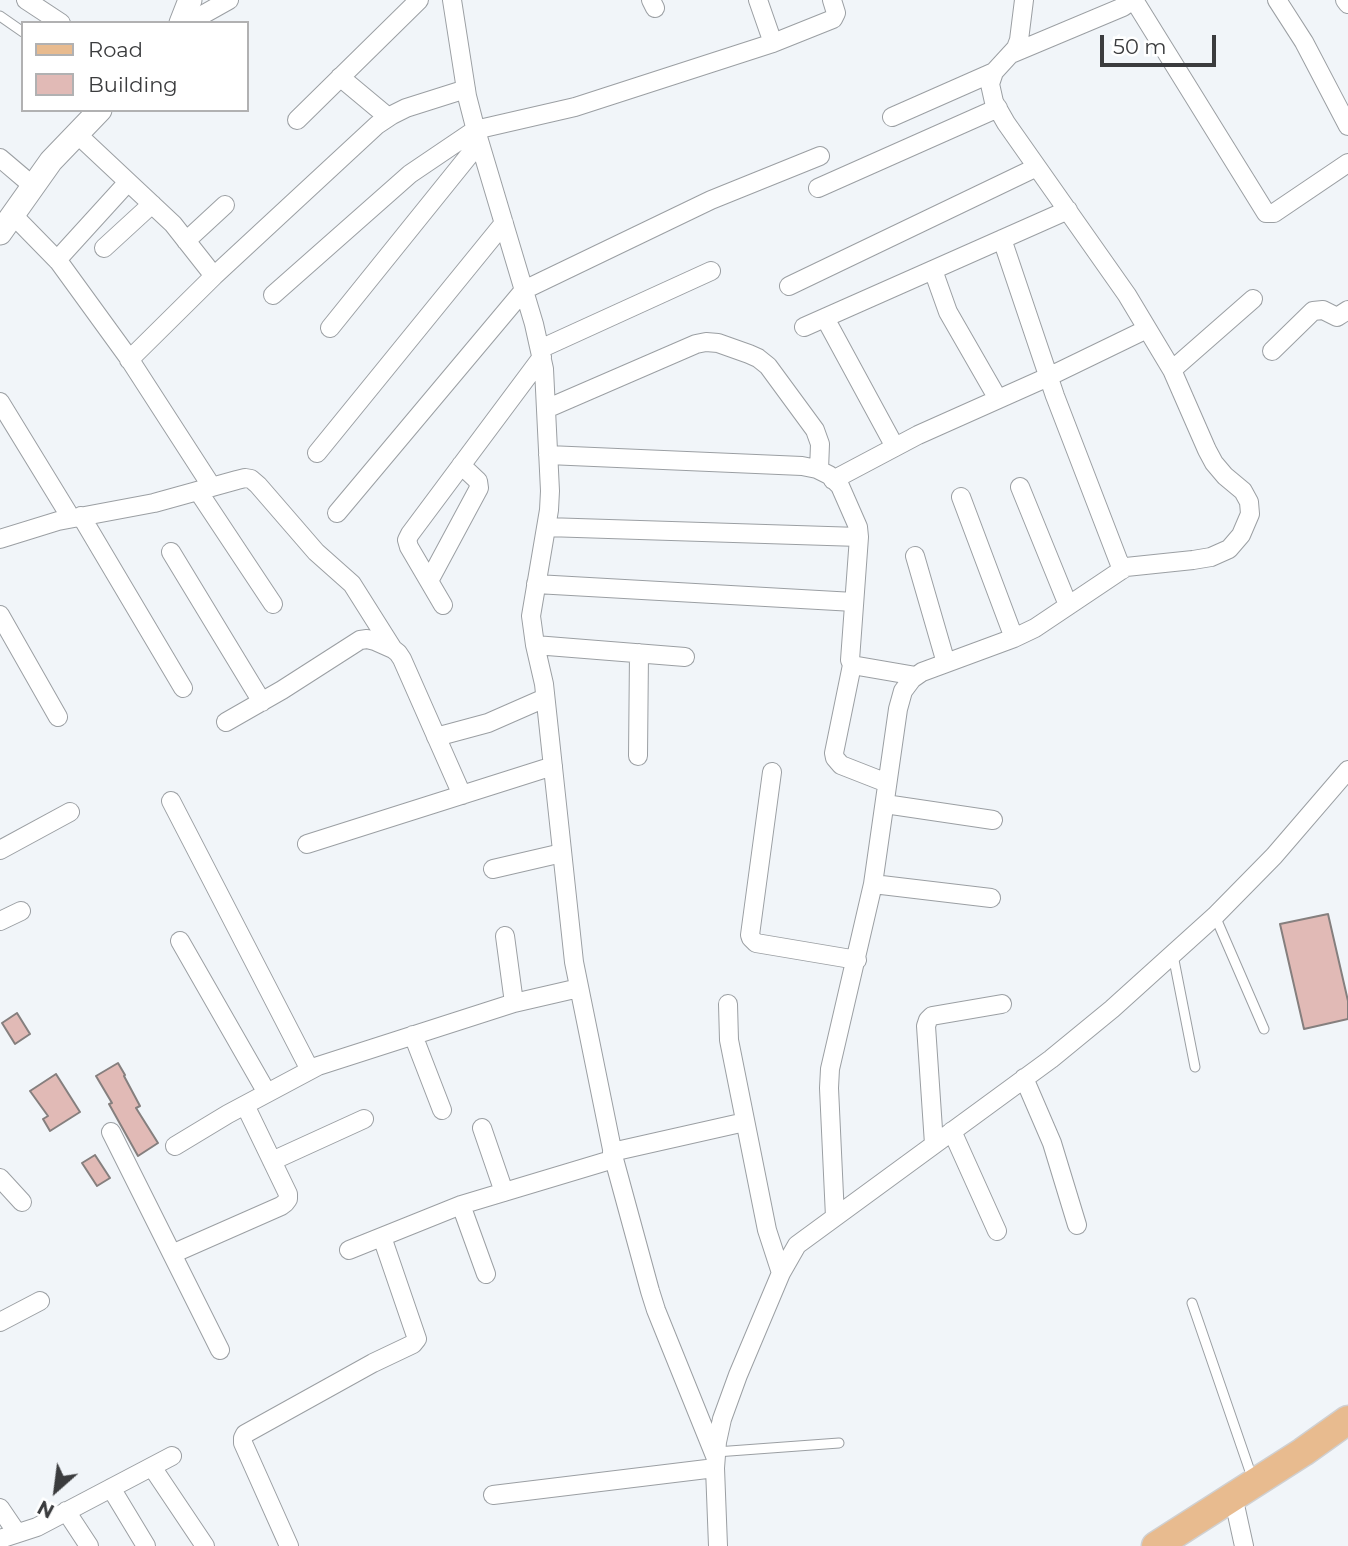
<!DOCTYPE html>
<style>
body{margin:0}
#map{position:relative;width:1348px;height:1546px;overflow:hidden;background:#f1f5f9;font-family:Montserrat,sans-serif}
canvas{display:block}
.legend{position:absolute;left:21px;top:21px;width:228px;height:91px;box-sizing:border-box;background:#fff;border:2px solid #b1b1b2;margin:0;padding:9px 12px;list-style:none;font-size:21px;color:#3b3c3e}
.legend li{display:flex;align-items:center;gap:14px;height:35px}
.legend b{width:35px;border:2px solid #b1b1b2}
.north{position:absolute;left:21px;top:1455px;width:70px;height:70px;-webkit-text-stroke:5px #fff;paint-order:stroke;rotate:208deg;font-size:19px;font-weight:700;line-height:28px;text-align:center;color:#3b3c3e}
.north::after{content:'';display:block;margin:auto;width:24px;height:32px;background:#3b3c3e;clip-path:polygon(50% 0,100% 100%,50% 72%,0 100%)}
.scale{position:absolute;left:1100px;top:35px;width:116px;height:32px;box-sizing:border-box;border:4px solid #3b3c3e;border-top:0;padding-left:9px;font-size:21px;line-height:24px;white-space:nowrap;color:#3b3c3e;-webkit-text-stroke:5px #fff;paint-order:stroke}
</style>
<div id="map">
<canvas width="1348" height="1546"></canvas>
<ul class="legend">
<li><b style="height:9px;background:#e8bb8f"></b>Road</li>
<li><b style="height:19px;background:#e1bab6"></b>Building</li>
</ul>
<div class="north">N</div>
<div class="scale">50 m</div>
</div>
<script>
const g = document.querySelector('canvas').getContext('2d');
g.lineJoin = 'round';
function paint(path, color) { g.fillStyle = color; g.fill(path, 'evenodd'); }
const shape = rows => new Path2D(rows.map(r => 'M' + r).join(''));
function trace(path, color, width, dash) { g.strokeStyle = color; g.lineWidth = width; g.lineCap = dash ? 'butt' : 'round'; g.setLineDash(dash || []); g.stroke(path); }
const building = shape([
 [1328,914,1348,1001,1348,1019,1304,1029,1280,924,1328,914],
 [17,1013,30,1034,15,1044,2,1023,17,1013],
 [118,1063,125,1075,124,1076,140,1106,136,1108,158,1143,138,1156,109,1104,112,1103,96,1076,118,1063],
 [56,1074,80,1112,50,1131,43,1119,48,1116,30,1091,56,1074],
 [95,1155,110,1178,97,1186,82,1163,95,1155]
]);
paint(building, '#e1bab6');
trace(building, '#857f7e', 2);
const service = shape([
 [0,16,23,32],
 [1215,916,1264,1029],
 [1173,955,1195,1067],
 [1192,1303,1253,1480],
 [716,1452,839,1443]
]);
const minor = shape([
 [26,0,61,23],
 [452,0,467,96,475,127,534,324,544,369,550,491,549,510,531,616,535,645,544,684,574,962,614,1159,650,1291,656,1310,715,1456],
 [651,0,655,8],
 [758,0,773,43],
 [1134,0,1266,213,1274,213,1348,163],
 [1277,0,1304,42,1348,126],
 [1345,0,1348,4],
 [188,23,229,0],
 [1011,54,1123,7,1133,0],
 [340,77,388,117],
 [892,117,994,72],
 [297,120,419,0],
 [77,134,173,224,214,276],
 [0,158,33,186],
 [818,188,998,108],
 [13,215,59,262,128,357,212,487],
 [1002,239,1055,396,1122,570],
 [186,241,225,205],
 [104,248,152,204],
 [57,260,128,182],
 [933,270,948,312,998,399],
 [789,286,1037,167],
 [273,295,410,174,475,130,575,107,773,43,833,19,836,13,832,0],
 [825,318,895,447],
 [804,327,1068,210],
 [330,328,479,143],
 [540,349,711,271],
 [1272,351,1313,311,1323,310,1337,317,1348,310],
 [129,360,214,276,377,125,392,115,406,108,466,89],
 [1172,370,1253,299],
 [0,402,71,518],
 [546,409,696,344,706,342,718,343,749,354,758,358,768,366,815,430,820,444,819,470],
 [317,453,504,223],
 [548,455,802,466,817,469,829,475,840,486,858,527,859,537,850,660,852,665,916,676],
 [833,480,918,435,1048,377,1147,329],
 [1020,487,1068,605],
 [198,491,273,604],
 [961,497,1014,638],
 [337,513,524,290,711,200,820,156],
 [81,516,183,688],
 [546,527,859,537],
 [0,539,58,521,154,503,237,480,245,478,251,479,258,485,316,552,352,584,393,649],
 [171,552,262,702],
 [915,556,946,663],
 [429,581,479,488,478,481,461,465],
 [536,584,854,602],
 [443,605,409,547,407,540,410,534,542,357],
 [0,615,58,717],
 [535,645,685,657],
 [852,665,834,753,835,758,841,765,887,783],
 [226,722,282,690,360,640,367,639,375,641,393,649,398,653,402,659,462,795],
 [436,737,488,723,545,698],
 [638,756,639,653],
 [772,772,750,935,751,938,756,943,857,960],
 [171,801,310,1070],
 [885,804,993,820],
 [307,844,553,766],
 [0,850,70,812],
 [493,869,562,853],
 [873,884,991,898],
 [0,921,21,911],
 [505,936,514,1003],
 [180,941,267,1093],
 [728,1004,729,1040,767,1230,781,1273],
 [413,1035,442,1110],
 [1024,1078,1052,1143,1077,1225],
 [482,1128,504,1192],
 [952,1131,997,1231],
 [111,1132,220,1350],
 [934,1144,926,1026,928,1020,932,1016,1002,1004],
 [175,1146,228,1114,318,1066,514,1003,579,988],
 [612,1152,745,1122],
 [272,1161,364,1119],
 [0,1178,22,1202],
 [461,1205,486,1274],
 [835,1217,829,1088,830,1069,873,884,898,709,903,691,912,679,922,672,1014,638,1035,628,1126,567,1193,560,1211,557,1229,549,1241,535,1250,514,1249,502,1243,491,1225,476,1214,463,1207,450,1172,370,1127,295,1006,123,994,102,990,84,994,72,1016,48,1019,40,1024,0],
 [349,1250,461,1205,614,1159],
 [172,1254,281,1206,285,1203,288,1199,288,1194,245,1105],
 [0,1322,40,1301],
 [152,1467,205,1546],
 [111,1488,146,1546],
 [493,1495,715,1468],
 [1233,1496,1244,1546],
 [0,1508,17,1533],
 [66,1511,89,1546],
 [0,1539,37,1527,172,1456],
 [289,1546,243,1443,243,1438,245,1434,373,1363,413,1344,417,1339,382,1237],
 [718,1546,715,1468,717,1442,722,1419,738,1375,781,1273,797,1245,1051,1059,1112,1009,1215,916,1274,856,1348,770]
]);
const tertiary = shape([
 [181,23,190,0],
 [0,233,51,161,100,110]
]);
const primary = shape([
 [1156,1546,1303,1452,1348,1420]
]);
trace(service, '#9b9fa3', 11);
trace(minor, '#9b9fa3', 20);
trace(tertiary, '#9b9fa3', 25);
trace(primary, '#d0d0d1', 31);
trace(service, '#fff', 9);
trace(minor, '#fff', 18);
trace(tertiary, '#fff', 23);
trace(primary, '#e8bb8f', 28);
</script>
